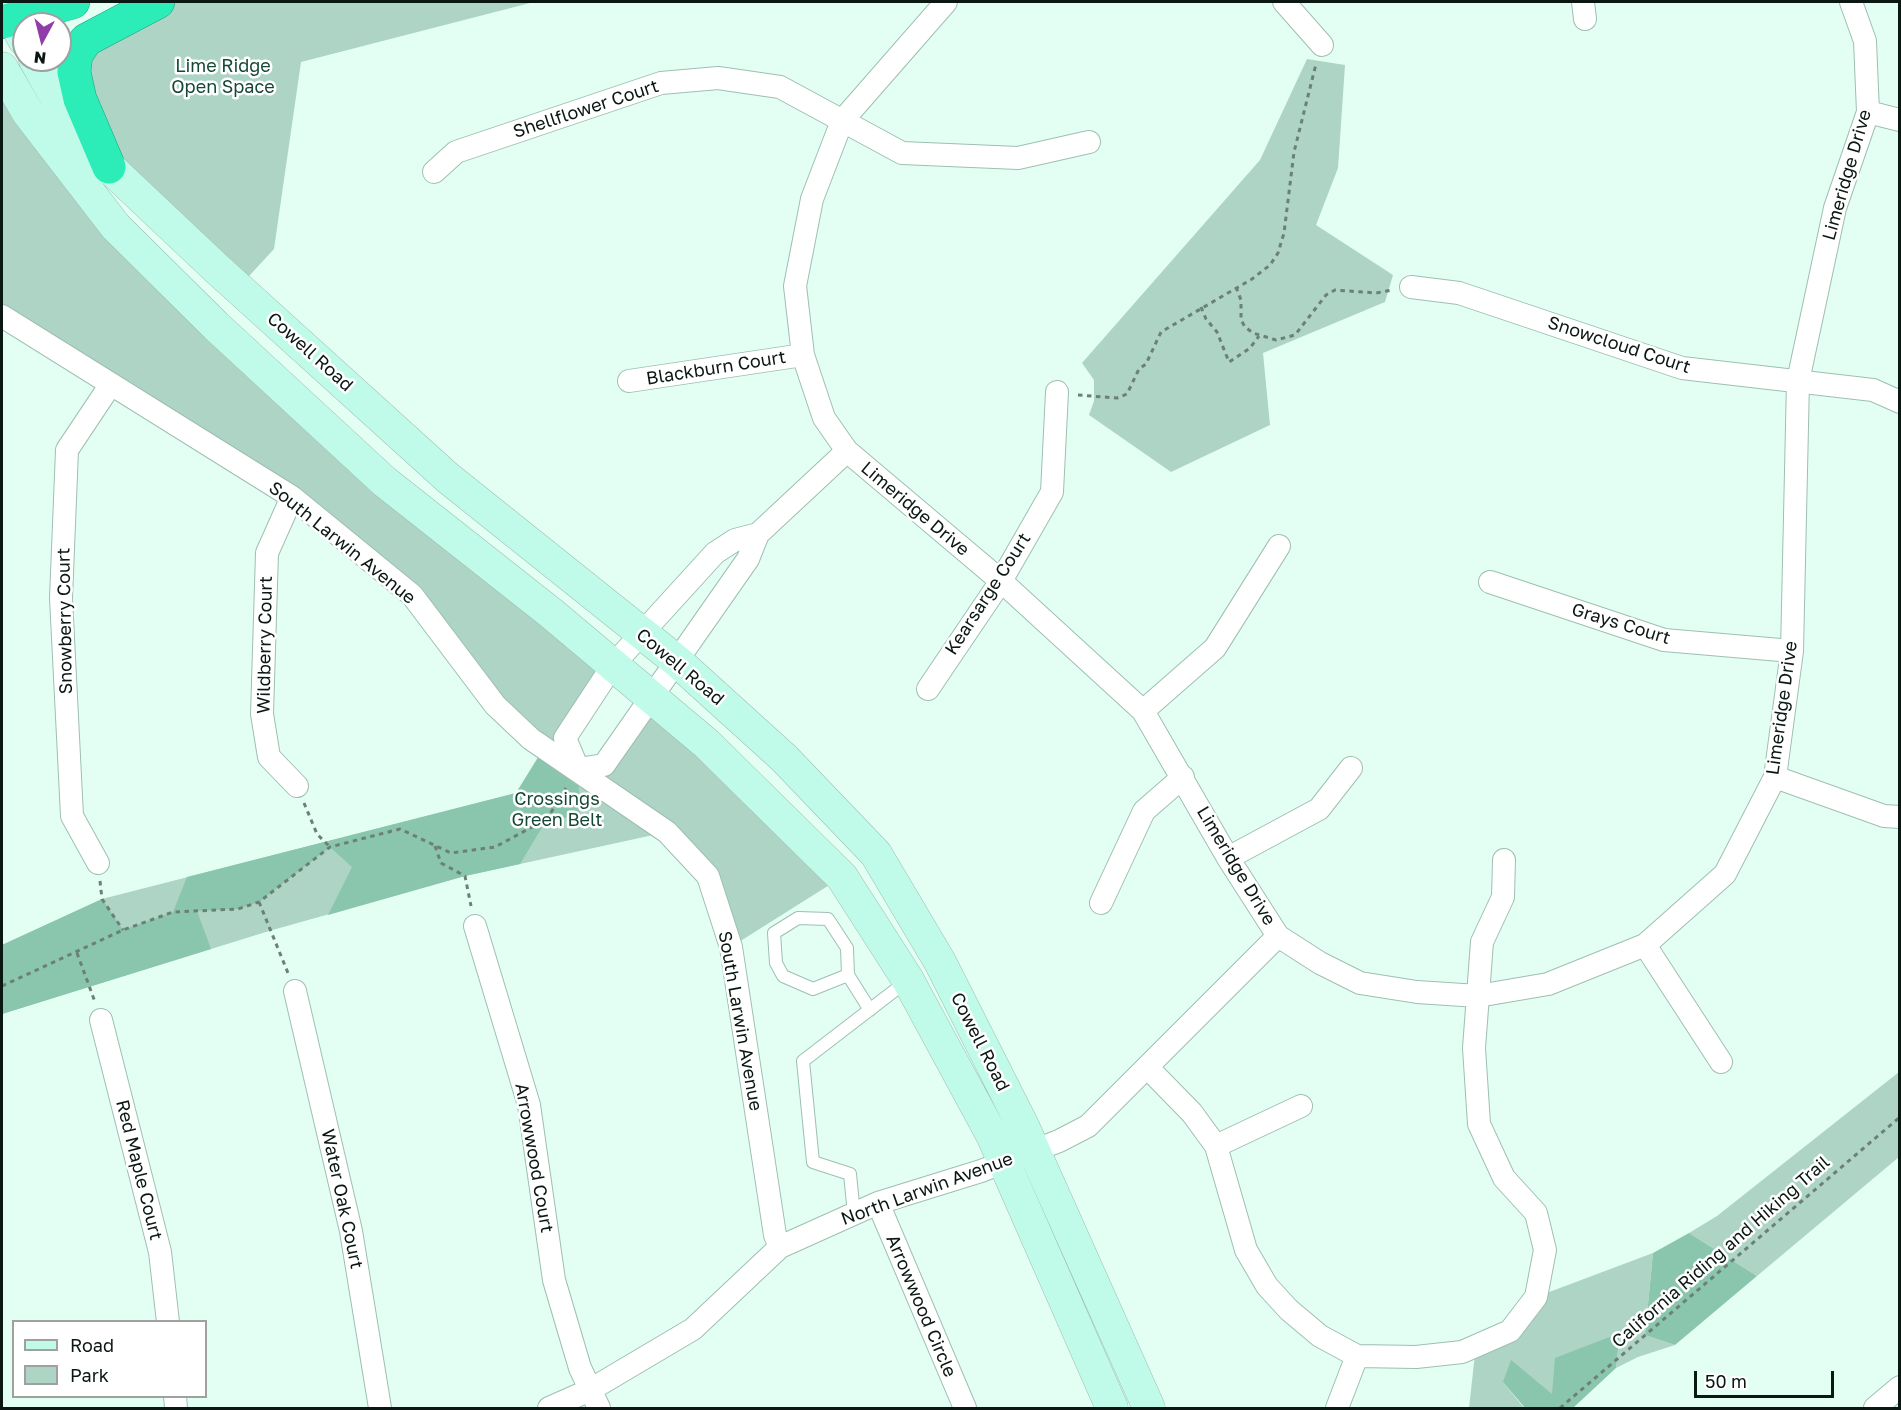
<!DOCTYPE html>
<style>
body{margin:0}
#map{position:relative;width:1901px;height:1410px;overflow:hidden;background:#e3fff3;font-family:"Golos Text",sans-serif}
canvas{display:block}
.frame{position:absolute;inset:0;border:3px solid #0b1712;pointer-events:none}
.legend{position:absolute;left:12px;top:1320px;width:195px;height:78px;box-sizing:border-box;background:#fff;border:2px solid #9da2a0;margin:0;padding:8px 10px;list-style:none;font-size:18px;color:#0b1712}
.legend li{display:flex;align-items:center;gap:12px;height:30px}
.legend b{width:30px;border:2px solid #9da2a0}
.north{position:absolute;left:12px;top:12px;width:60px;height:60px;box-sizing:border-box;background:#fff;border:2px solid #9da2a0;border-radius:50%;rotate:187deg;font-size:16px;font-weight:700;line-height:24px;text-align:center;color:#0b1712}
.north::after{content:'';display:block;margin:auto;width:21px;height:27px;background:#903ca9;clip-path:polygon(50% 0,100% 100%,50% 72%,0 100%)}
.scale{position:absolute;left:1694px;top:1371px;width:140px;height:27px;box-sizing:border-box;border:3px solid #0b1712;border-top:0;padding-left:8px;font-size:18px;line-height:21px;white-space:nowrap;color:#0b1712;-webkit-text-stroke:4px #fff;paint-order:stroke}
</style>
<div id="map">
<canvas width="1901" height="1410"></canvas>
<div class="frame"></div>
<ul class="legend">
<li><b style="height:8px;background:#c0fae9"></b>Road</li>
<li><b style="height:16px;background:#add4c4"></b>Park</li>
</ul>
<div class="north">N</div>
<div class="scale">50 m</div>
</div>
<script>
const g = document.querySelector('canvas').getContext('2d');
g.lineJoin = 'round';
function paint(path, color) { g.fillStyle = color; g.fill(path, 'evenodd'); }
const shape = rows => new Path2D(rows.map(r => 'M' + r).join(''));
function trace(path, color, width, dash) { g.strokeStyle = color; g.lineWidth = width; g.lineCap = dash ? 'butt' : 'round'; g.setLineDash(dash || []); g.stroke(path); }
function label(font, color, halo, rows, align = 'center') {
  g.font = font + ' "Golos Text",sans-serif'; g.lineWidth = 5; g.setLineDash([]); g.textBaseline = 'middle'; g.strokeStyle = halo; g.fillStyle = color; for (const [text, x, y, turn = 0] of rows) {
    g.save(); g.translate(x, y); g.rotate((+turn || 0) * Math.PI / 180); g.textAlign = isNaN(turn) ? turn : align; if (halo) g.strokeText(text, 0, 0); g.fillText(text, 0, 0); g.restore();
  }
}
paint(shape([
 [158,2,534,2,301,62,274,249,238,288,109,167,76,55],
 [1307,59,1345,65,1338,168,1316,225,1393,275,1385,302,1263,353,1270,425,1171,472,1089,415,1094,401,1094,380,1082,363,1260,160],
 [2,68,116,227,613,665,565,738,578,769,604,764,654,698,842,877,731,947,708,876,667,832,465,876,269,931,2,1014,2,945,102,899,516,793,544,747,412,595,292,497,2,316],
 [1899,1072,1899,1157,1757,1276,1689,1233,1717,1216],
 [1653,1253,1645,1335,1675,1345,1638,1357,1616,1368,1620,1334,1552,1395,1503,1382,1524,1408,1469,1408,1476,1345,1536,1297]
]), '#add4c4');
paint(shape([
 [545,747,578,769,580,817,547,819,520,864,465,876,328,915,352,867,330,847,259,902,238,909,197,911,211,949,2,1014,2,945,102,899,123,930,173,912,187,877,516,793],
 [1689,1233,1757,1276,1675,1345,1645,1335,1653,1253],
 [1620,1333,1616,1368,1573,1408,1525,1408,1503,1382,1511,1360,1552,1394,1555,1358]
]), '#8ac6ae');
const lane = shape([
 [848,975,813,989,783,976,776,963,774,933,798,918,828,919,847,948,848,975,870,1010],
 [854,1214,850,1174,813,1162,803,1061,907,981]
]);
const street = shape([
 [946,2,842,121,812,199,795,286,803,355,824,418,847,451,1001,581,1143,711,1228,858,1278,936,1320,963,1360,983,1417,992,1478,996,1548,984,1645,945,1725,874,1775,777,1792,651,1798,381,1835,208,1868,112,1865,41,1851,2],
 [1284,2,1322,45],
 [1583,2,1585,19],
 [1868,112,1900,120],
 [434,172,456,152,661,83,718,78,780,87,902,153,1018,158,1089,142],
 [1411,287,1459,293,1682,368,1873,390,1900,402],
 [2,316,292,497,412,595,495,705,531,739,667,832,708,876,731,947,775,1235,780,1247],
 [629,381,803,355],
 [292,497,267,553,262,714,269,757,297,786],
 [758,534,748,559,604,765,578,769,565,738,613,665,715,553,735,540,758,534],
 [758,534,847,451],
 [1490,582,1664,640,1792,651],
 [928,689,1001,581,1052,492,1057,392],
 [1143,711,1215,648,1279,546],
 [1775,777,1884,816,1900,817],
 [1228,858,1319,809,1351,768],
 [98,863,72,816,61,598,67,450,111,384],
 [1101,903,1144,811,1183,777],
 [475,926,529,1105,554,1280,580,1368,599,1408],
 [1645,945,1721,1062],
 [295,991,351,1231,380,1408],
 [101,1020,160,1252,168,1322],
 [1147,1067,1192,1113,1216,1146,1246,1250,1267,1286,1289,1310,1320,1336,1357,1356,1416,1357,1462,1352,1510,1331,1536,1297,1545,1250,1536,1213,1504,1178,1479,1124,1474,1048,1482,942,1503,897,1504,860],
 [1216,1146,1301,1106],
 [878,1203,965,1408],
 [175,1396,176,1408],
 [549,1408,590,1390,693,1329,780,1247,878,1203,981,1171,1059,1141,1088,1126,1278,936],
 [1337,1408,1357,1356],
 [1875,1408,1900,1387]
]);
const secondary = shape([
 [4,2,24,40],
 [35,60,58,101,109,167,216,268,448,478,678,662,784,758,876,854,940,962,1023,1126,1149,1408],
 [2,68,28,113,116,227,216,326,385,482,551,613,707,744,842,877,908,980,993,1137,1112,1408]
]);
const highway = shape([
 [2,22,73,2],
 [109,167,80,99,74,72,76,55,86,40,158,2]
]);
trace(lane, '#9ebfb1', 14);
trace(street, '#9ebfb1', 24);
trace(secondary, '#9ebfb1', 33);
trace(highway, '#20a27d', 34);
trace(shape([
 [1236,287,1241,300,1241,320,1245,327,1253,333,1276,340,1295,335,1326,295,1335,290,1376,293,1392,290],
 [1201,307,1206,319,1217,332,1229,362,1250,348,1259,336],
 [1078,395,1117,398,1127,394,1139,369,1146,364,1161,332,1252,279,1270,265,1278,253,1284,233,1294,152,1316,64],
 [304,803,317,834,330,847],
 [435,846,441,863,465,876,471,906],
 [100,881,102,899,123,930],
 [259,902,288,973],
 [77,953,95,1002],
 [2,986,123,930,173,912,238,909,259,902,330,847,400,829,451,853,495,847,547,819,566,788],
 [1560,1408,1900,1117]
]), '#6d8078', 3, [4.5, 4.5]);
trace(lane, '#fff', 12);
trace(street, '#fff', 22);
trace(secondary, '#c0fae9', 32);
trace(highway, '#2cedb7', 33);
label('18px', '#154737', '#fff', [
 ["Lime Ridge",223,66],
 ["Open Space",223,87],
 ["Crossings",557,799],
 ["Green Belt",557,820]
]);
label('18px', '#0b1712', '#fff', [
 ["Shellflower Court",586,109,-18],
 ["Limeridge Drive",1847,175,-74],
 ["Snowcloud Court",1619,345,18],
 ["Cowell Road",310,352,42],
 ["Blackburn Court",716,368,-9],
 ["Limeridge Drive",915,509,40],
 ["South Larwin Avenue",342,543,39],
 ["Kearsarge Court",988,594,-57],
 ["Snowberry Court",65,621,-91],
 ["Grays Court",1621,624,17],
 ["Wildberry Court",265,645,-89],
 ["Cowell Road",680,667,40],
 ["Limeridge Drive",1782,708,-82],
 ["Limeridge Drive",1236,866,59],
 ["South Larwin Avenue",740,1021,80],
 ["Cowell Road",980,1042,63],
 ["Arrowwood Court",534,1158,80],
 ["Red Maple Court",139,1170,76],
 ["North Larwin Avenue",927,1189,-20],
 ["Water Oak Court",342,1199,78],
 ["California Riding and Hiking Trail",1721,1252,-41],
 ["Arrowwood Circle",921,1306,67]
]);
</script>
